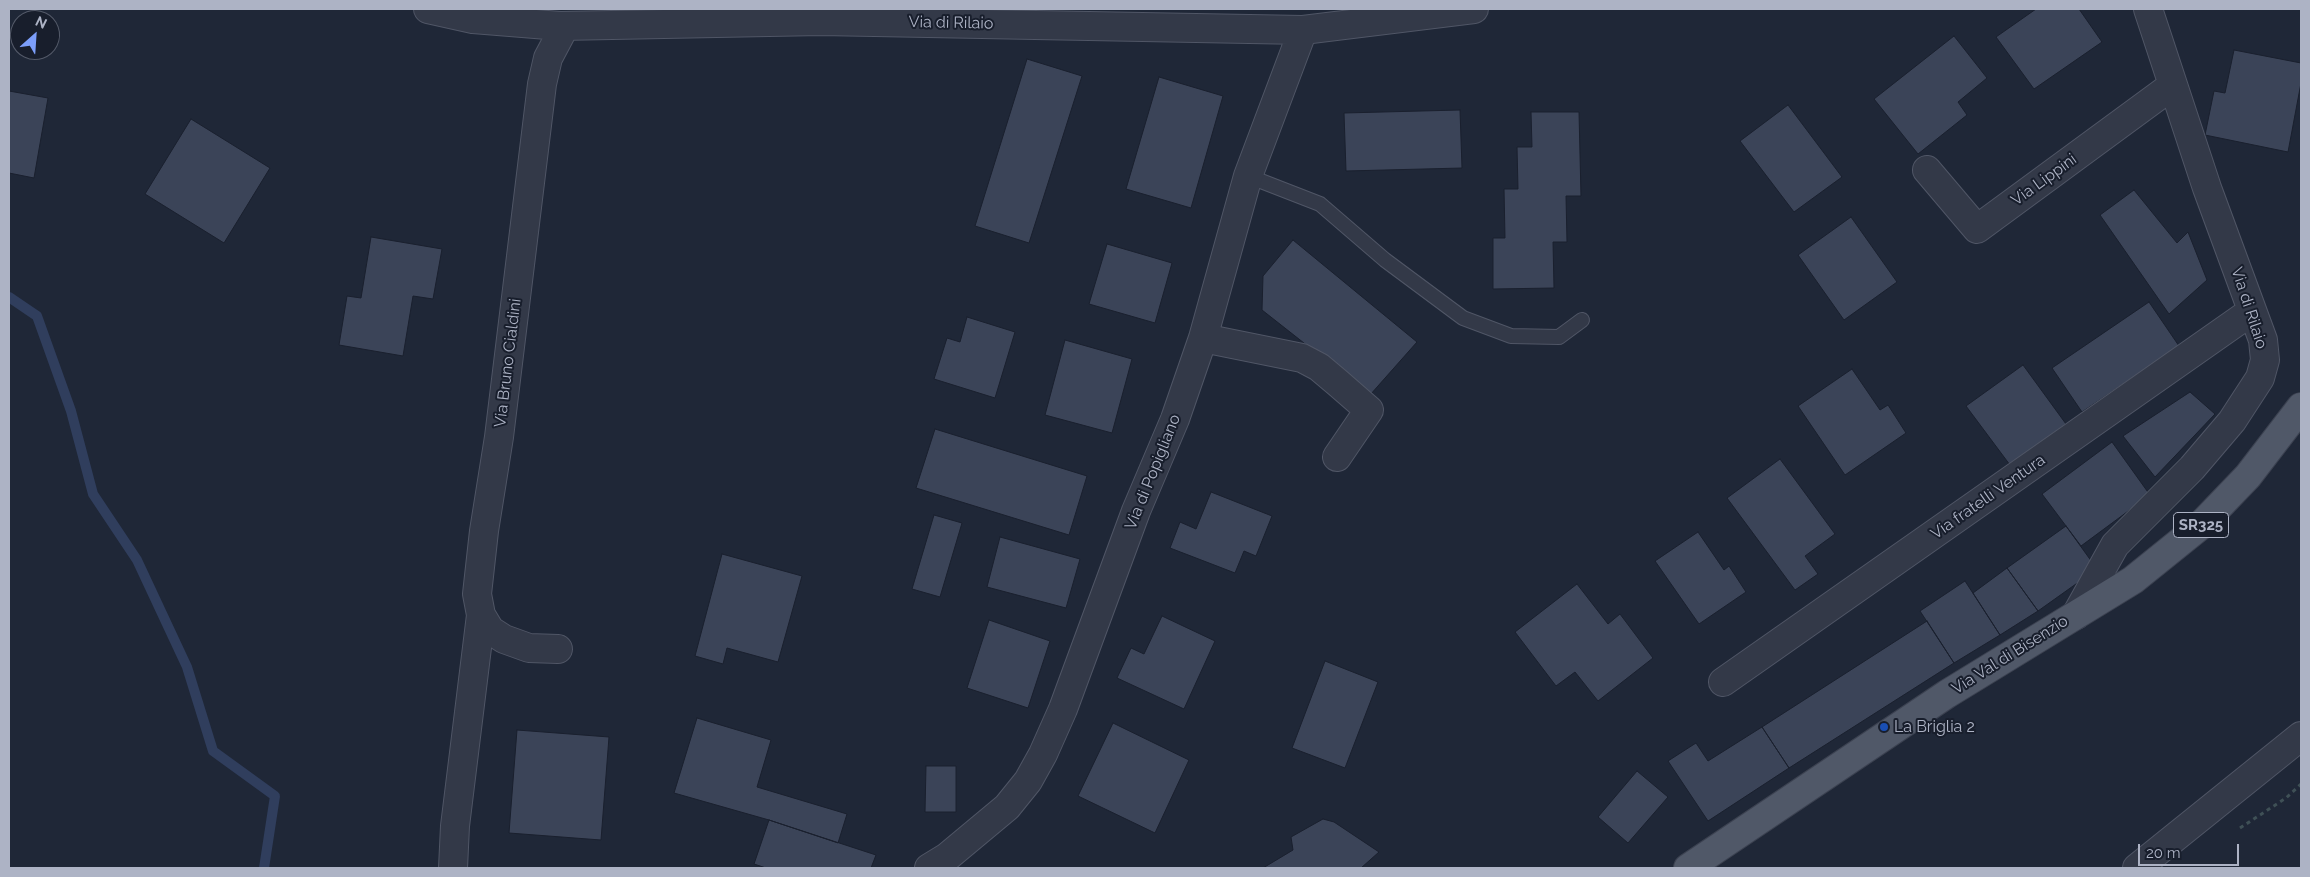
<!DOCTYPE html>
<style>
body{margin:0}
#map{position:relative;width:2310px;height:877px;overflow:hidden;background:#1f2737;font-family:Raleway,sans-serif}
canvas{display:block}
.frame{position:absolute;inset:0;border:10px solid #adb3c5;pointer-events:none}
.north{position:absolute;left:10px;top:10px;width:50px;height:50px;box-sizing:border-box;background:#181e2c;border:1px solid #545a69;border-radius:50%;rotate:26deg;font-size:14px;font-weight:700;line-height:20px;text-align:center;color:#adb3c5}
.north::after{content:'';display:block;margin:auto;width:18px;height:22px;background:#7c9efa;clip-path:polygon(50% 0,100% 100%,50% 72%,0 100%)}
.scale{position:absolute;left:2138px;top:844px;width:101px;height:22px;box-sizing:border-box;border:2px solid #adb3c5;border-top:0;padding-left:6px;font-size:15px;line-height:18px;white-space:nowrap;color:#adb3c5;-webkit-text-stroke:4px #181e2c;paint-order:stroke}
</style>
<div id="map">
<canvas width="2310" height="877"></canvas>
<div class="frame"></div>
<div class="north">N</div>
<div class="scale">20 m</div>
</div>
<script>
const g = document.querySelector('canvas').getContext('2d');
g.lineJoin = 'round';
const shape = rows => new Path2D(rows.map(r => 'M' + r).join(''));
function trace(path, color, width, dash) { g.strokeStyle = color; g.lineWidth = width; g.lineCap = dash ? 'butt' : 'round'; g.setLineDash(dash || []); g.stroke(path); }
function paint(path, color) { g.fillStyle = color; g.fill(path, 'evenodd'); }
function label(font, color, halo, rows, align = 'center') {
  g.font = font + ' Raleway,sans-serif'; g.lineWidth = 4; g.setLineDash([]); g.textBaseline = 'middle'; g.strokeStyle = halo; g.fillStyle = color; for (const [text, x, y, turn = 0] of rows) {
    g.save(); g.translate(x, y); g.rotate((+turn || 0) * Math.PI / 180); g.textAlign = isNaN(turn) ? turn : align; if (halo) g.strokeText(text, 0, 0); g.fillText(text, 0, 0); g.restore();
  }
}
trace(shape([
 [9,297,37,316,71,411,93,494,137,560,187,667,213,751,275,796,264,868]
]), '#303e5d', 10);
const building = shape([
 [2036,9,2079,9,2102,42,2034,89,1996,37,2036,9],
 [1954,36,1987,78,1958,102,1967,115,1918,154,1874,99,1954,36],
 [2234,50,2301,63,2301,83,2288,152,2205,135,2214,91,2225,93,2234,50],
 [1027,59,1082,76,1029,243,975,226,1027,59],
 [1159,77,1223,96,1191,208,1126,189,1159,77],
 [9,91,48,98,34,178,9,173,9,91],
 [1788,105,1842,177,1794,212,1740,141,1788,105],
 [1460,110,1462,168,1346,171,1344,113,1460,110],
 [1531,112,1579,112,1581,196,1566,196,1567,242,1553,242,1554,288,1493,289,1493,238,1505,238,1504,189,1518,189,1517,147,1532,147,1531,112],
 [191,119,270,168,224,243,145,194,191,119],
 [2134,190,2177,243,2188,232,2207,280,2169,314,2100,215,2134,190],
 [1851,217,1897,282,1844,320,1798,255,1851,217],
 [371,237,442,249,433,299,413,296,403,356,339,345,347,296,361,298,371,237],
 [1293,240,1417,342,1370,395,1262,310,1263,276,1293,240],
 [1107,244,1172,263,1155,323,1089,304,1107,244],
 [2149,302,2179,346,2082,412,2052,368,2149,302],
 [967,317,1015,332,995,398,934,379,947,338,960,342,967,317],
 [1065,340,1132,359,1112,433,1045,415,1065,340],
 [2023,365,2066,424,2010,465,1966,406,2023,365],
 [1852,369,1880,410,1888,405,1906,433,1845,475,1798,406,1852,369],
 [2190,392,2215,414,2155,477,2123,436,2190,392],
 [935,429,1087,476,1069,535,916,488,935,429],
 [2112,442,2150,495,2081,546,2042,494,2112,442],
 [1780,459,1835,534,1805,556,1818,574,1795,590,1727,498,1780,459],
 [1211,492,1272,516,1256,556,1244,551,1235,573,1170,548,1180,522,1196,529,1211,492],
 [934,515,962,523,940,597,912,589,934,515],
 [2066,526,2097,569,2038,611,2007,568,2066,526],
 [1698,532,1724,570,1729,566,1746,592,1699,624,1655,561,1698,532],
 [1000,537,1080,559,1066,608,987,587,1000,537],
 [722,554,802,576,778,662,727,648,723,664,695,656,722,554],
 [2007,568,2038,611,2000,635,1973,593,2007,568],
 [1965,581,2000,635,1954,663,1920,611,1965,581],
 [1577,584,1608,624,1620,614,1653,658,1598,701,1575,672,1556,686,1515,632,1577,584],
 [1162,616,1215,641,1184,709,1117,678,1131,648,1144,654,1162,616],
 [989,620,1050,641,1028,708,967,688,989,620],
 [1927,621,1954,663,1789,768,1762,727,1927,621],
 [1325,661,1378,682,1345,768,1292,748,1325,661],
 [697,718,771,740,757,787,847,814,838,843,769,820,674,793,697,718],
 [1113,723,1189,760,1155,833,1078,796,1113,723],
 [1762,727,1789,768,1708,821,1668,761,1696,743,1708,761,1762,727],
 [517,730,609,737,601,840,509,833,517,730],
 [926,766,956,766,956,812,925,812,926,766],
 [1637,771,1668,797,1628,843,1598,817,1637,771],
 [1323,819,1334,822,1379,852,1361,868,1263,868,1293,850,1291,837,1323,819],
 [769,820,876,855,871,868,766,868,754,864,769,820]
]);
paint(building, '#3b4458');
trace(building, '#1a202e', 1);
const service = shape([
 [1248,176,1320,204,1385,260,1463,318,1511,336,1559,337,1582,320]
]);
const minor = shape([
 [428,9,473,19,560,26,821,21,1303,30,1474,9],
 [1927,170,1977,229,2173,85],
 [1203,338,1302,358,1319,367,1338,383,1369,410,1337,457],
 [2076,615,2115,545,2192,468,2232,421,2260,378,2265,360,2263,340,2207,188,2148,9],
 [558,649,529,648,504,639,490,630,481,615,477,594,484,531,499,437,542,84,548,58,565,26],
 [1723,682,2252,311],
 [453,868,455,826,481,615],
 [929,868,947,857,1007,807,1028,781,1043,754,1063,709,1136,511,1175,419,1203,338,1248,176,1303,30],
 [2137,868,2301,736]
]);
const primary = shape([
 [1688,868,1947,694,2133,580,2200,526,2248,476,2301,407]
]);
trace(service, '#505666', 16);
trace(minor, '#505666', 30);
trace(primary, '#3c4251', 30);
trace(shape([
 [2240,828,2286,798,2301,784]
]), '#3f5056', 3, [4, 4]);
trace(service, '#333948', 14);
trace(minor, '#333948', 28);
trace(primary, '#505868', 28);
for (const [x, y, r, color] of [
 [1884,727,5,"#1a4fb4"]
]) { const dot = new Path2D(); dot.arc(x, y, r, 0, 2 * Math.PI); g.fillStyle = color; g.fill(dot); trace(dot, '#181e2c', 2); }
for (const [x, y, w] of [
 [2201,525,55]
]) { const box = new Path2D(); box.roundRect(x - w / 2, y - 12.5, w, 25, 4); g.fillStyle = '#181e2c'; g.fill(box); trace(box, '#adb3c5', 1); }
label('bold 15px', '#adb3c5', null, [
 ["SR325",2201,525]
]);
label('16px', '#adb3c5', '#181e2c', [
 ["Via di Rilaio",951,23,1],
 ["Via Lippini",2044,180,-36],
 ["Via di Rilaio",2249,308,72],
 ["Via Bruno Cialdini",508,363,-83],
 ["Via di Popigliano",1153,472,-68],
 ["Via fratelli Ventura",1988,497,-35],
 ["Via Val di Bisenzio",2010,655,-32]
]);
label('16px', '#adb3c5', '#181e2c', [
 ["La Briglia 2",1894,727]
], 'left');
</script>
